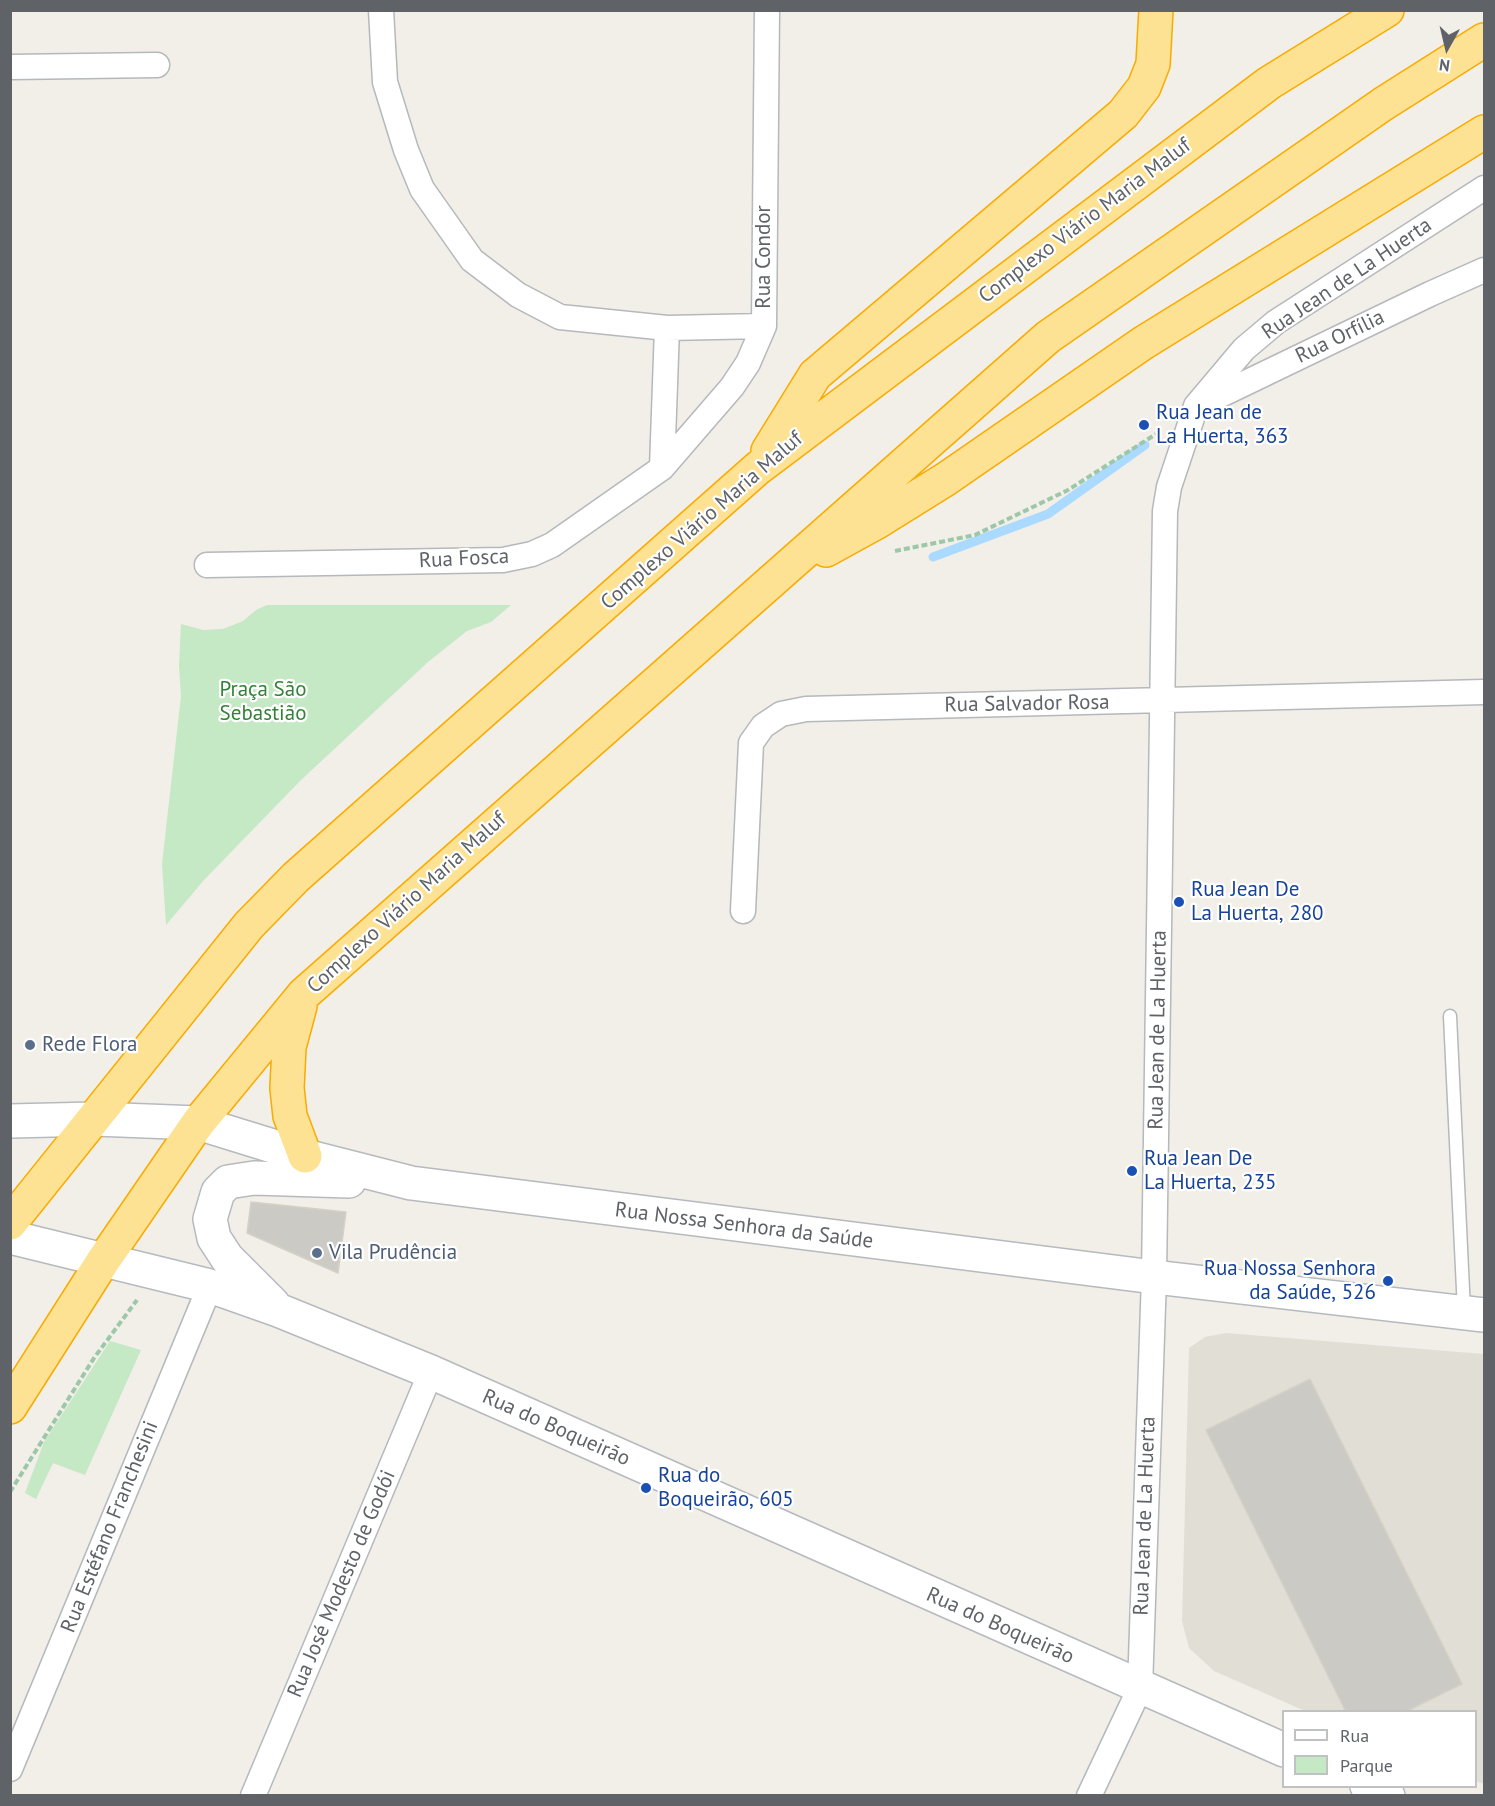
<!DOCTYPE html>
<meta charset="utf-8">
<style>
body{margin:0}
#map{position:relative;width:1495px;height:1806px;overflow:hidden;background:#f1efe8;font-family:"PT Sans",sans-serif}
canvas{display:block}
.frame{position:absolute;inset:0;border:12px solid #5f6368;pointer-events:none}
.legend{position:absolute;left:1282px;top:1710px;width:195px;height:78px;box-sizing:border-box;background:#fff;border:2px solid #bfc1c3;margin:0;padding:8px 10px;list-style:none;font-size:18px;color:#5f6368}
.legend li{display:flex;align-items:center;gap:12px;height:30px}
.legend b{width:30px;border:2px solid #bfc1c3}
.north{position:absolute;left:1417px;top:18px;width:60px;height:60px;-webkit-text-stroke:4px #fff;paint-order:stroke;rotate:188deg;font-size:16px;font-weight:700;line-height:24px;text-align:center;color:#5f6368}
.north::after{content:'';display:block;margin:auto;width:21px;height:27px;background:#5f6368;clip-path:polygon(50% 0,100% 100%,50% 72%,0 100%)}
</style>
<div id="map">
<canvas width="1495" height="1806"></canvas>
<div class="frame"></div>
<ul class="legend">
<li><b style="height:8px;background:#fff"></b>Rua</li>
<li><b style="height:16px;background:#c5e8c5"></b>Parque</li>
</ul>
<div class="north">N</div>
</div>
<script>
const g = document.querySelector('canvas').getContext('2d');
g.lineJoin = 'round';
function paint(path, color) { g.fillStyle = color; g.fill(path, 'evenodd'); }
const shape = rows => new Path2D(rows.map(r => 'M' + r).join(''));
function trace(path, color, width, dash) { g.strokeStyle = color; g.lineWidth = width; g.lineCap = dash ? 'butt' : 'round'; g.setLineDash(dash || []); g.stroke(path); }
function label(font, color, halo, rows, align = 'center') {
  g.font = font + ' "PT Sans",sans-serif'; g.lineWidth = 4.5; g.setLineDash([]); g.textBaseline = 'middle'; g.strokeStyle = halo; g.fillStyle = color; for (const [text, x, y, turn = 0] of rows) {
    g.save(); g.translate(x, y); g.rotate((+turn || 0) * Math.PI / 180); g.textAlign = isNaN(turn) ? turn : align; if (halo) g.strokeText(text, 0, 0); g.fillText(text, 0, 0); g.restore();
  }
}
paint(shape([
 [1226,1333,1484,1354,1484,1784,1476,1781,1476,1712,1305,1711,1214,1671,1189,1648,1182,1621,1189,1348,1205,1337]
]), '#e1ded6');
paint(shape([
 [267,605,511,605,491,622,467,631,428,662,301,780,204,880,166,925,162,864,181,696,179,666,181,624,203,630,223,629,243,621,256,610],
 [110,1341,141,1350,85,1475,53,1463,36,1499,25,1493,44,1442]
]), '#c5e8c5');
trace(shape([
 [933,557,1048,514,1145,445]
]), '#aadaff', 9);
const building = shape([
 [251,1202,346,1212,338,1273,247,1233,251,1202],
 [1310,1379,1462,1684,1405,1712,1346,1712,1206,1430,1310,1379]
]);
paint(building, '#cccac5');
trace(building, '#d6d1c6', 1.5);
const lane = shape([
 [1450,1016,1464,1311]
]);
const street = shape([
 [381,10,385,82,406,150,422,189,472,260,518,295,560,317,667,328,764,326],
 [10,67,157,65],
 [1204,403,1430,294,1484,270],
 [662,468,667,328],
 [207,565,503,560,532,554,552,545,662,468,732,387,748,363,764,326,767,10],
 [743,911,751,743,763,726,781,714,806,709,1484,692],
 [10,1769,210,1286],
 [253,1796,431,1372],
 [1089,1796,1140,1688,1154,1277,1165,511,1169,487,1196,406,1244,349,1276,322,1484,188]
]);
const secondary = shape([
 [10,1121,95,1119,198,1123,305,1156,411,1183,1154,1277,1484,1315],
 [10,1237,210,1286,278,1310,431,1372,1284,1750],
 [273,1304,227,1258,214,1238,210,1219,218,1192,228,1182,254,1178,349,1181],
 [1367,1786,1388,1796]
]);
const highway = shape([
 [768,451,815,375,1123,114,1144,87,1153,64,1156,10],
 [826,550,877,522,946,479,1143,343,1484,132],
 [300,1006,289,1047,287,1088,290,1116,305,1156],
 [10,1223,249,925,296,877,758,468,1269,83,1387,10],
 [10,1407,103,1261,198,1123,304,994,1048,337,1383,104,1484,40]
]);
trace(lane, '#b5b8bc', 15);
trace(street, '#b5b8bc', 27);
trace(secondary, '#b6babf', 36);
trace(highway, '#f9ab00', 36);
trace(shape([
 [895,551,975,535,1068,490,1156,434],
 [10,1492,94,1358,137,1300]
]), '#9cc7a9', 4, [6, 3]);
trace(lane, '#fff', 12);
trace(street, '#fff', 24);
trace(secondary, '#fff', 33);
trace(highway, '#fde293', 33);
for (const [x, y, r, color] of [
 [1144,425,6,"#1a4fb4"],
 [1179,902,6,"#1a4fb4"],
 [30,1045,6,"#5c6f8a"],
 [1132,1171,6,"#1a4fb4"],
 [317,1253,6,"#5c6f8a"],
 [1388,1281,6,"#1a4fb4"],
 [646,1488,6,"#1a4fb4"]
]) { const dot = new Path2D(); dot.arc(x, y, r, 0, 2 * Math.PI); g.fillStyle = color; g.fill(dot); trace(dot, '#fff', 2); }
label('21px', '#5f6368', '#fff', [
 ["Complexo Viário Maria Maluf",1085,221,-37],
 ["Rua Condor",764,257,-90],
 ["Rua Jean de La Huerta",1347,279,-34],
 ["Rua Orfília",1340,337,-26],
 ["Complexo Viário Maria Maluf",702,521,-41],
 ["Rua Fosca",464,559,-3],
 ["Rua Salvador Rosa",1027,704,-1],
 ["Complexo Viário Maria Maluf",407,903,-42],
 ["Rua Jean de La Huerta",1158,1030,-89],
 ["Rua Nossa Senhora da Saúde",744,1226,7],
 ["Rua do Boqueirão",556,1428,24],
 ["Rua Jean de La Huerta",1145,1516,-88],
 ["Rua Estéfano Franchesini",110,1527,-68],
 ["Rua José Modesto de Godói",342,1584,-67],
 ["Rua do Boqueirão",1000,1626,24]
]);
label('21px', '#164399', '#fff', [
 ["Rua Jean de",1156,413],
 ["La Huerta, 363",1156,437],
 ["Rua Jean De",1191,890],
 ["La Huerta, 280",1191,914],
 ["Rua Jean De",1144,1159],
 ["La Huerta, 235",1144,1183],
 ["Rua Nossa Senhora",1376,1269,"right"],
 ["da Saúde, 526",1376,1293,"right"],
 ["Rua do",658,1476],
 ["Boqueirão, 605",658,1500]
], 'left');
label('21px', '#348238', '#fff', [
 ["Praça São",263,690],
 ["Sebastião",263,714]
]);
label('21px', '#4e5e75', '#fff', [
 ["Rede Flora",42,1045],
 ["Vila Prudência",329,1253]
], 'left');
</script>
